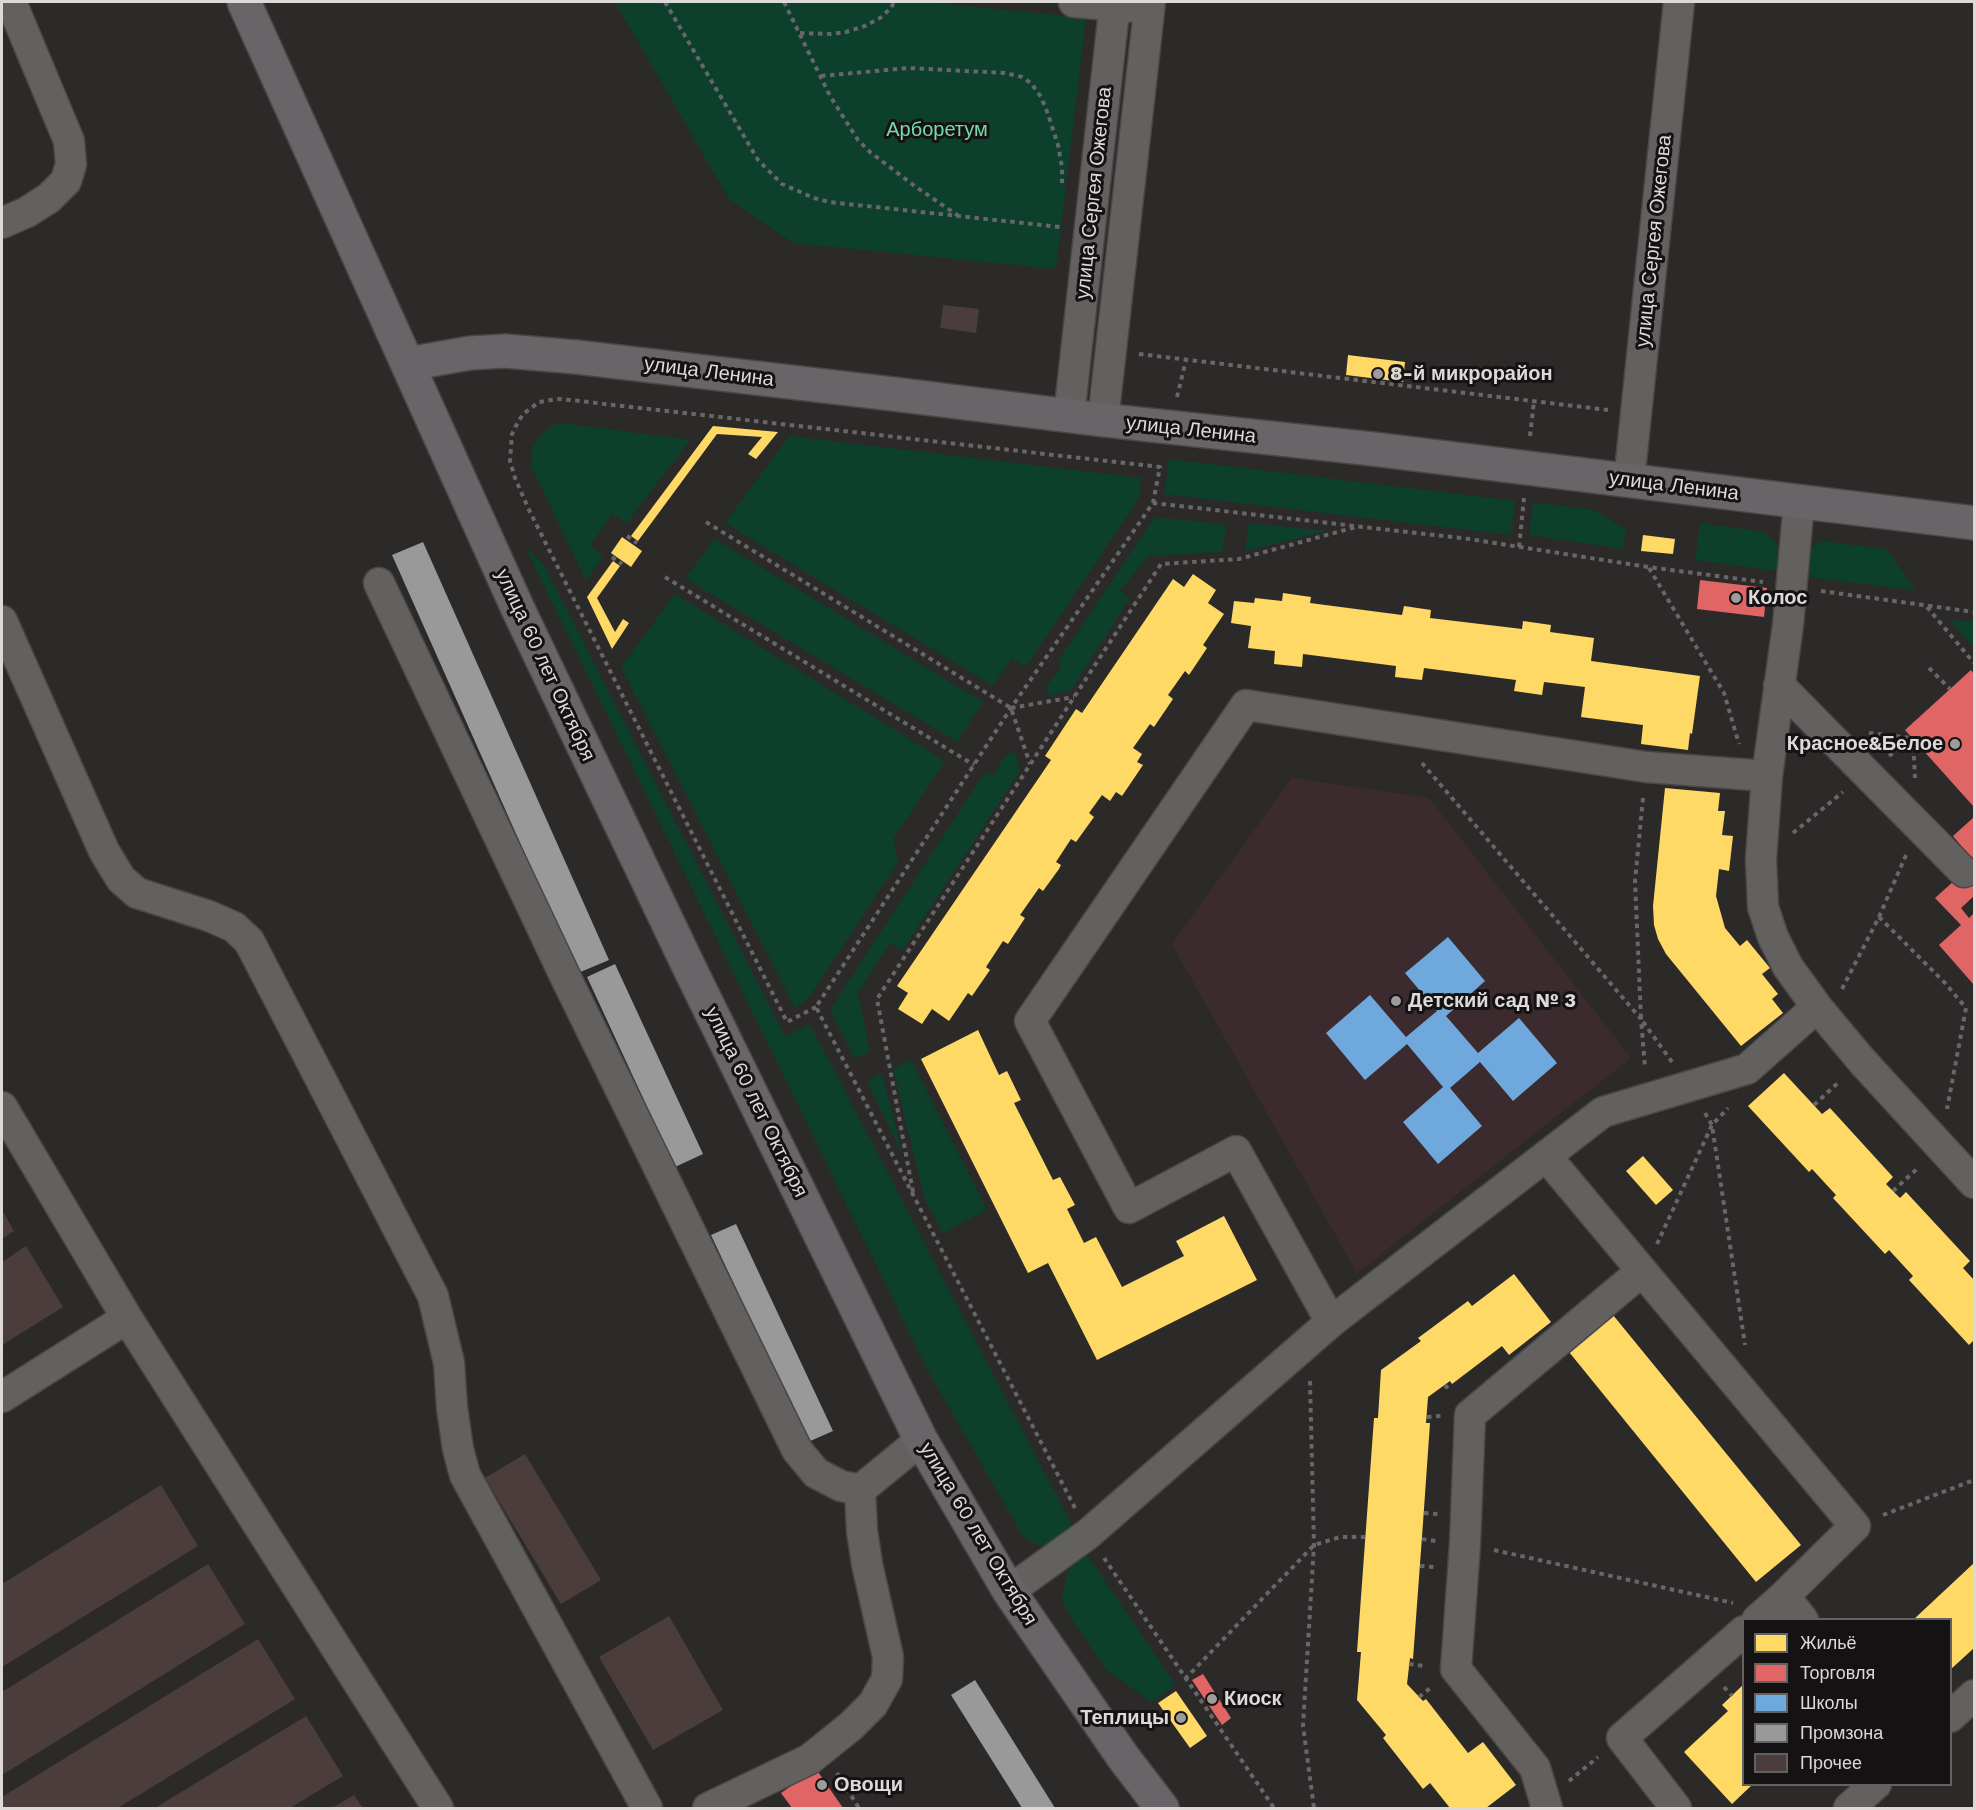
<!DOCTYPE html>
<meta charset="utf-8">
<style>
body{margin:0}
#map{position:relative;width:1976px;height:1810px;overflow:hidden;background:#2c2a29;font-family:"Work Sans",sans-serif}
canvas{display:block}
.frame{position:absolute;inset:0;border:3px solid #dcd9d8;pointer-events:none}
.legend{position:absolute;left:1742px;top:1618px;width:210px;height:168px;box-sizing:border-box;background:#141212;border:2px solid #646261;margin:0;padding:8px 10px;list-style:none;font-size:18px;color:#dcd9d8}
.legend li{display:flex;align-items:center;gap:12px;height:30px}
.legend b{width:30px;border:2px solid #646261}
</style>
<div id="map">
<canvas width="1976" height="1810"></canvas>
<div class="frame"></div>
<ul class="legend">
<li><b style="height:16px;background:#ffd966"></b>Жильё</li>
<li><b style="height:16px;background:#e06666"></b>Торговля</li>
<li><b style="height:16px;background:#6fa8dc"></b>Школы</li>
<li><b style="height:16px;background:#999"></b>Промзона</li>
<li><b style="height:16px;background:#4a3d3b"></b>Прочее</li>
</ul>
</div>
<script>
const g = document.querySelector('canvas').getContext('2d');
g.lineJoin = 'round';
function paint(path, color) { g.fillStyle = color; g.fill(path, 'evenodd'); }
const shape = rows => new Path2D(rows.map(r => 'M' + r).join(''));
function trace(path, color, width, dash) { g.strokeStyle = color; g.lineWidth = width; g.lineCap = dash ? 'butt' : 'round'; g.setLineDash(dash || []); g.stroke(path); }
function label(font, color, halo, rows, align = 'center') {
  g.font = font + ' "Work Sans",sans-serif'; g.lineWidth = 6; g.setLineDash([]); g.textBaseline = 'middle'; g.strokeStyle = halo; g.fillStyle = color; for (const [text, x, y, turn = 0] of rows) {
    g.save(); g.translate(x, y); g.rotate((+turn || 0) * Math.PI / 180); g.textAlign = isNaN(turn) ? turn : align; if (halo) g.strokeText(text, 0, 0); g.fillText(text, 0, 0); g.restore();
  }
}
paint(shape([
 [1292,778,1429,798,1631,1058,1357,1273,1172,944]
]), '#3c2b2e');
paint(shape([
 [615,2,926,2,1086,18,1056,269,793,243,729,199],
 [564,423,690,440,627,523,612,514,590,546,603,557,586,581,532,468,531,458,533,446,540,435,554,425],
 [789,436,1141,478,1139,498,1026,667,1012,658,993,686,725,523],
 [1169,459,1515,501,1511,535,1164,494],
 [1533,502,1594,510,1626,529,1623,549,1529,535],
 [1155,517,1227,525,1222,552,1148,556,1120,591,1130,598,1071,690,1050,696,1046,687,1061,668,1058,661],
 [1249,523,1328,531,1245,551],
 [1700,523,1765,532,1774,540,1779,552,1776,571,1695,560],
 [715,539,983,702,957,742,685,578],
 [1822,541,1886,549,1916,590,1807,577,1809,549],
 [526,549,535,555,544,565,785,1036,810,1024,1073,1527,1050,1545,1039,1546,1023,1536,928,1371],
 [675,594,945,761,893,839,898,862,807,1000,795,1008,621,667],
 [1949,620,1974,622,1974,648],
 [1015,752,1020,771,902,951,890,943,858,993,870,1052,854,1058,830,1010,985,772,992,776,1006,755],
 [911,1060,987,1210,943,1233,925,1200,893,1069],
 [882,1073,903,1156,867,1081],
 [1086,1553,1176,1685,1152,1702,1106,1670,1071,1617,1062,1600,1067,1573,1075,1561]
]), '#0c3f2c');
paint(shape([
 [1348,355,1405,362,1403,382,1346,375],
 [713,426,778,432,756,459,748,454,762,437,717,434,638,541,631,536],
 [1643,535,1675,539,1673,554,1641,551],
 [622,537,642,551,631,567,611,553],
 [613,561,620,566,597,598,615,632,623,619,629,623,612,649,587,597],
 [1193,574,1216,590,1208,603,1224,614,1203,645,1207,648,1189,675,1185,671,1168,695,1173,699,1154,727,1150,724,1133,748,1142,754,1137,762,1143,765,1122,796,1116,792,1110,801,1102,795,1089,813,1094,817,1076,842,1071,839,1056,862,1061,865,1059,869,1043,891,1039,888,1020,915,1025,918,1008,944,1003,941,986,967,990,970,972,996,968,993,949,1021,932,1009,922,1024,898,1009,908,993,897,986,1051,760,1045,756,1076,709,1082,713,1173,579,1184,587],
 [1283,593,1311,597,1310,603,1402,615,1404,606,1431,610,1430,618,1522,629,1523,621,1551,625,1550,632,1594,638,1591,661,1700,676,1692,734,1690,733,1688,750,1641,744,1643,725,1581,717,1585,687,1544,682,1542,695,1514,691,1516,680,1424,668,1422,680,1395,677,1396,666,1303,654,1302,667,1274,664,1275,651,1248,648,1251,626,1231,623,1234,601,1254,603,1255,598,1282,601],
 [1665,788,1720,793,1718,811,1725,811,1722,835,1733,836,1729,871,1719,869,1716,896,1725,928,1740,946,1747,940,1770,968,1762,974,1778,994,1772,999,1783,1013,1741,1046,1666,954,1658,939,1654,925,1653,906],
 [978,1030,999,1075,1007,1071,1021,1100,1014,1103,1053,1180,1060,1177,1075,1205,1067,1209,1084,1243,1096,1237,1122,1287,1184,1256,1176,1241,1224,1216,1257,1280,1097,1360,1048,1263,1028,1273,921,1059],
 [1784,1073,1822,1114,1830,1108,1893,1177,1886,1184,1900,1198,1906,1192,1970,1261,1963,1268,1974,1280,1974,1343,1973,1341,1969,1345,1909,1280,1913,1276,1889,1250,1885,1254,1833,1198,1836,1195,1812,1169,1809,1172,1748,1106],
 [1643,1156,1673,1190,1656,1205,1626,1171],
 [1514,1274,1551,1322,1509,1355,1502,1346,1452,1384,1450,1381,1428,1397,1426,1423,1430,1423,1423,1523,1413,1659,1410,1658,1407,1684,1423,1701,1426,1699,1468,1753,1483,1742,1516,1785,1486,1808,1450,1808,1430,1783,1423,1789,1383,1738,1386,1735,1357,1700,1361,1652,1357,1652,1374,1418,1378,1418,1381,1370,1421,1341,1418,1338,1468,1301,1472,1306],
 [1613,1315,1801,1545,1756,1582,1569,1352],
 [1974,1563,1974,1648,1950,1670,1950,1620,1913,1620],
 [1744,1684,1744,1784,1753,1784,1732,1804,1684,1752,1728,1711,1722,1705],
 [1176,1691,1207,1736,1190,1748,1158,1703]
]), '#ffd966');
paint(shape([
 [1700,580,1767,588,1764,617,1697,609],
 [1971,670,1974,674,1974,807,1905,730],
 [1974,817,1974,861,1953,836],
 [1974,863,1974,896,1961,908,1969,918,1974,913,1974,985,1939,945,1961,925,1935,898],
 [1203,1674,1231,1718,1222,1725,1192,1680],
 [816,1769,843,1808,792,1808,781,1793]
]), '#e06666');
paint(shape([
 [1448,937,1485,981,1446,1016,1478,1053,1519,1018,1557,1063,1513,1101,1480,1062,1450,1088,1482,1126,1438,1164,1403,1122,1443,1087,1407,1044,1365,1080,1326,1033,1370,995,1406,1037,1437,1011,1405,973]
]), '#6fa8dc');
paint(shape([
 [423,542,609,960,578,973,392,555],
 [615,964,703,1154,675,1167,587,977],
 [736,1224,833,1431,808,1442,711,1235],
 [975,1680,1055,1808,1022,1808,951,1695]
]), '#999');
paint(shape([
 [943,305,979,309,976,333,940,328],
 [2,1210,14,1231,2,1239],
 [26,1246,63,1307,2,1345,2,1262],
 [525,1454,601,1580,561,1604,485,1478],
 [161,1485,198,1546,2,1667,2,1584],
 [208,1564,245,1624,2,1775,2,1692],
 [669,1616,723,1710,653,1750,599,1657],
 [258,1639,295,1699,118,1808,2,1808,2,1797],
 [306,1716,343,1776,290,1808,155,1808],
 [354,1795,363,1808,332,1808]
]), '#4a3d3b');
const minor = shape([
 [1074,2,1134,7],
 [2,223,27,212,49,198,66,181,71,164,69,141,11,2],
 [1069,416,1115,2],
 [1103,420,1150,2],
 [1629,481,1679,2],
 [1799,502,1788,625,1767,776,1761,859,1763,907,1773,937,1788,967,1817,1007,1862,1061,1974,1183],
 [379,583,564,974,797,1450,816,1473,841,1486,860,1490,921,1440],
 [2,621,104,851,121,879,137,893,209,916,234,927,249,941,433,1296,449,1363,452,1408,458,1449,465,1475,647,1808],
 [1779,685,1964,872],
 [2,1107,127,1318,438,1808],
 [1546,1156,1855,1526,1784,1596,1803,1620],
 [1331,1322,1236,1151,1129,1208,1030,1021,1246,705,1646,767,1767,776],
 [2,1397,127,1318],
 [1009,1591,1088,1534,1331,1322,1603,1112,1747,1069,1817,1007],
 [1757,1620,1784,1596],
 [1950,1717,1974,1695],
 [708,1808,810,1759,851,1726,873,1704,887,1679,888,1657,867,1564,862,1531,860,1490],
 [1547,1808,1535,1768,1456,1669,1465,1544,1470,1415,1642,1271],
 [1676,1808,1622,1738,1744,1631],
 [1849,1808,1876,1784]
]);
const major = shape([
 [244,2,518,609,689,967,921,1440,1009,1591,1123,1757,1162,1808],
 [408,364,470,353,505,351,576,357,893,394,1103,420,1373,449,1974,523]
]);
trace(minor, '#494645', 33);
trace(major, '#494645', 36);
trace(shape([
 [665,2,758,160,782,184,814,198,829,202,1060,227],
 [784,2,830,96,858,140,870,152,916,187,960,217],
 [800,33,831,34,846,32,865,26,880,18,891,8,894,2],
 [821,76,908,68,1005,73,1022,77,1031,83,1041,97,1048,114,1058,145,1062,167,1062,183],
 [1139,354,1608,410],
 [1177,397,1186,360],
 [1530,436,1534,401],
 [706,522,1011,708,1030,764],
 [627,536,637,543],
 [1519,547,1524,498],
 [612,557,622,564],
 [1649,568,1724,693,1739,744],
 [665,577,974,765],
 [1821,591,1974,612],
 [1927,607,1974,663],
 [1929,668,1950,689],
 [1011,708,1074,697],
 [1869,733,1912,738],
 [1913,738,1915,778],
 [1889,756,1912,739],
 [1422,763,1641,1019,1645,1067],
 [1643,798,1635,881,1641,1019,1672,1062],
 [1793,833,1843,792],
 [1879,917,1945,983,1966,1008,1947,1109],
 [1842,989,1879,917,1906,855],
 [816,1007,787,1022,529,510,515,478,510,461,512,434,517,424,523,414,539,402,558,399,570,400,1160,467,1153,503],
 [1814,1105,1840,1081],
 [1705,1113,1712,1125,1745,1345],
 [1893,1191,1919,1167],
 [913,1192,877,999,1161,564,1239,559,1356,527],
 [1657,1244,1712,1125,1728,1108],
 [1310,1381,1314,1545,1303,1726,1314,1808],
 [1445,1385,1450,1391],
 [1427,1417,1441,1416],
 [1075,1508,816,1007,1011,708,1153,503,1469,539,1648,567,1763,582],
 [1424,1513,1438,1514],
 [1883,1515,1974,1480],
 [1422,1539,1436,1541],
 [1494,1550,1733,1603],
 [1104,1558,1274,1808],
 [1420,1566,1434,1567],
 [1409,1664,1425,1666],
 [1185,1679,1314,1545,1340,1537,1365,1537],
 [1724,1687,1732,1696],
 [1419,1697,1433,1686],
 [837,1773,859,1808],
 [1569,1781,1598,1757]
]), '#686666', 4, [4.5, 4.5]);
trace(minor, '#636160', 30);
trace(major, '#696467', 33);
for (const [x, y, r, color] of [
 [1378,374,6,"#9e9c9b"],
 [1736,598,6,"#9e9c9b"],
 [1955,744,6,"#9e9c9b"],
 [1396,1001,6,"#9e9c9b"],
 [1212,1699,6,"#9e9c9b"],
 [1181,1718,6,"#9e9c9b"],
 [822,1785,6,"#9e9c9b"]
]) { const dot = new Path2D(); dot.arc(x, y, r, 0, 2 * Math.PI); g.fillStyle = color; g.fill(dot); trace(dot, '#141212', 2); }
label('20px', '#77dbac', '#141212', [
 ["Арборетум",937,130]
]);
label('20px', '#dcd9d8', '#141212', [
 ["улица Сергея Ожегова",1094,193,-84],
 ["улица Сергея Ожегова",1654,241,-84],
 ["улица Ленина",709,372,7],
 ["улица Ленина",1191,430,6],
 ["улица Ленина",1674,486,7],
 ["улица 60 лет Октября",545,665,65],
 ["улица 60 лет Октября",756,1102,64],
 ["улица 60 лет Октября",978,1534,59]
]);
label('bold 20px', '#dcd9d8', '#141212', [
 ["8-й микрорайон",1390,374],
 ["Колос",1748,598],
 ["Красное&Белое",1943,744,"right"],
 ["Детский сад № 3",1408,1001],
 ["Киоск",1224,1699],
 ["Теплицы",1169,1718,"right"],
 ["Овощи",834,1785]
], 'left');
</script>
